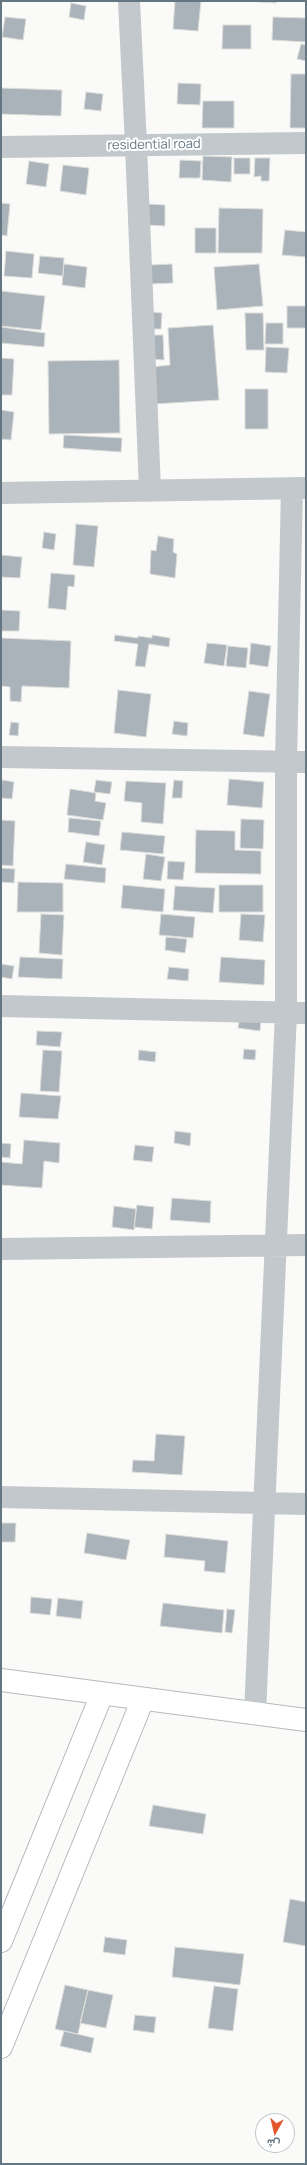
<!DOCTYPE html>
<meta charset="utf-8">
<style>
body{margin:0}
#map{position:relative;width:307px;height:2165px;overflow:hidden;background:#fafaf8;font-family:Manrope,Vazirmatn,sans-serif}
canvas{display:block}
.frame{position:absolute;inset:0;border:2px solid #657683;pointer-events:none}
.north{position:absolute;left:255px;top:2113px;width:40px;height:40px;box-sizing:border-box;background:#fff;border:1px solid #c1c8cd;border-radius:50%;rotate:188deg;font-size:11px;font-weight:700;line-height:16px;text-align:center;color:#657683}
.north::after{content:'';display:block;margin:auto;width:14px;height:18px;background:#e4572e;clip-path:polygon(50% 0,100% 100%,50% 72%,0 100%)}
</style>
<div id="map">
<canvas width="307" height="2165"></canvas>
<div class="frame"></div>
<div class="north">ش</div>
</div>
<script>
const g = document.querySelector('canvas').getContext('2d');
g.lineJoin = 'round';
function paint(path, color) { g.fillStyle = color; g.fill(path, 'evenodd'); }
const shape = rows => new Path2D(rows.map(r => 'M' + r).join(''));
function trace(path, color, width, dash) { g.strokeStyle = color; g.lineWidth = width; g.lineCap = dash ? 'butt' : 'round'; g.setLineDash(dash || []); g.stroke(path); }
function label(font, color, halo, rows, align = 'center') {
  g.font = font + ' Manrope,sans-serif'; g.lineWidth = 4; g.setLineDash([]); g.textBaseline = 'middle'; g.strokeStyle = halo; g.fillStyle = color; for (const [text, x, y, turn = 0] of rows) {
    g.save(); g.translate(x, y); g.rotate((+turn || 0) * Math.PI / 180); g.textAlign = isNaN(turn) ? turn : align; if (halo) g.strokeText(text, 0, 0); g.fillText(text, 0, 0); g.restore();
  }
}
const building = shape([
 [175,1,201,1,198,31,173,29,175,1],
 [245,1,276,1,276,3,245,1],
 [71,3,86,6,84,20,69,17,71,3],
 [5,17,26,19,23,40,2,37,5,17],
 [273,17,306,18,306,42,272,40,273,17],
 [223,25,251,25,251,49,222,49,223,25],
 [301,44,306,45,306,61,297,59,301,44],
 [291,74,306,74,306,128,290,128,291,74],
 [178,83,201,84,200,105,177,104,178,83],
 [1,88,62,90,61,116,1,114,1,88],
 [86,92,103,94,101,111,84,109,86,92],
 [203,101,234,101,234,128,202,128,203,101],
 [203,156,232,157,231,182,202,180,203,156],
 [234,158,250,158,250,174,234,174,234,158],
 [255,158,270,158,269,181,261,181,261,176,254,177,255,158],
 [180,160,201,161,200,178,179,178,180,160],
 [29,161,49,164,46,187,26,184,29,161],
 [63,165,89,168,86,195,60,191,63,165],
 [1,203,10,204,7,236,1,235,1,203],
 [147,204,165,205,165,226,146,225,147,204],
 [219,208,263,209,262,253,218,253,219,208],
 [195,228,216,228,216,253,195,253,195,228],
 [285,230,306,232,306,257,282,255,285,230],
 [6,251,34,254,32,278,4,276,6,251],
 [40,256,64,258,63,276,38,273,40,256],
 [64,264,87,267,85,288,62,285,64,264],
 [172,264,173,283,150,284,150,265,172,264],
 [259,264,263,306,217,310,214,267,259,264],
 [1,291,45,296,41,330,1,326,1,291],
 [287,306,306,306,306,328,287,328,287,306],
 [150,312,162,313,161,329,149,329,150,312],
 [245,313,263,313,264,350,246,350,245,313],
 [266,323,283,323,283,344,265,344,266,323],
 [213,325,219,400,154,404,151,367,170,365,168,328,213,325],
 [1,327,45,333,44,347,1,343,1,327],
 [150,335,163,335,164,360,150,359,150,335],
 [266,347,289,348,287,373,265,372,266,347],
 [1,358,14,359,12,395,1,395,1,358],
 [119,360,120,433,49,434,48,361,119,360],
 [245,389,268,389,268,429,245,429,245,389],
 [1,410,14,412,11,440,1,439,1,410],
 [64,435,122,438,121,452,63,448,64,435],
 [76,524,98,526,94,567,73,565,76,524],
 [44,532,56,534,54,550,42,548,44,532],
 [158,536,174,539,173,552,177,554,175,578,150,574,151,550,156,551,158,536],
 [1,555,22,557,20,578,1,577,1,555],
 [51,573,75,575,74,587,68,586,66,610,48,608,51,573],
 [1,610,20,611,19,631,1,631,1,610],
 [115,635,138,638,138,636,152,638,152,635,170,638,169,647,149,644,145,667,135,666,138,644,114,641,115,635],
 [1,638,71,641,69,688,22,686,21,702,10,701,10,687,1,686,1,638],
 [207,643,227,645,224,666,204,663,207,643],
 [251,643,271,646,268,667,249,664,251,643],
 [228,646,248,648,246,668,226,666,228,646],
 [118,690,151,694,146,737,114,733,118,690],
 [249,691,270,694,264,737,243,734,249,691],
 [174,721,188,723,187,736,172,734,174,721],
 [11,722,19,723,18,736,9,735,11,722],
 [229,779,264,782,262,808,227,805,229,779],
 [2,780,14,782,12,799,1,798,2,780],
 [96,780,112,782,110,794,94,792,96,780],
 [174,780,183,781,182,798,172,798,174,780],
 [126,781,166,783,163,824,141,822,142,803,124,801,126,781],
 [70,789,96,793,95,801,106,803,103,820,67,815,70,789],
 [69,818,101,821,99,836,68,832,69,818],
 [241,819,264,820,263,849,240,848,241,819],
 [1,820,15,821,13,866,1,865,1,820],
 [196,830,235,831,235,850,261,851,261,874,195,873,196,830],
 [122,832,165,836,163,854,120,850,122,832],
 [86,842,105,845,102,865,83,862,86,842],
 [146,854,165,857,161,881,143,879,146,854],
 [168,861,185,862,183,880,167,879,168,861],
 [66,864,106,868,105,883,64,879,66,864],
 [1,868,15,869,14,883,1,882,1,868],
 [18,882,63,883,63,912,17,912,18,882],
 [123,885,165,889,163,912,121,908,123,885],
 [219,885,263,885,263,912,219,912,219,885],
 [175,886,215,888,213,913,173,910,175,886],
 [41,914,64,915,62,955,39,953,41,914],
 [161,914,195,917,193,938,159,935,161,914],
 [241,914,265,915,263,942,239,940,241,914],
 [166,937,187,939,185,953,165,950,166,937],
 [20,957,63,959,62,979,18,977,20,957],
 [221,957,265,960,264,985,219,982,221,957],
 [1,964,14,966,12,979,1,977,1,964],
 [169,967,189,969,188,981,167,979,169,967],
 [240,1016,261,1019,260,1031,238,1028,240,1016],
 [37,1031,62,1032,60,1047,36,1045,37,1031],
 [244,1049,256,1050,255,1060,243,1059,244,1049],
 [43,1050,62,1051,59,1092,40,1091,43,1050],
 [139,1050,156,1052,155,1062,138,1060,139,1050],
 [21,1093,61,1096,58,1119,19,1117,21,1093],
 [175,1131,191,1133,190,1146,174,1143,175,1131],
 [24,1140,60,1143,59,1163,44,1161,42,1188,1,1185,1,1162,22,1164,24,1140],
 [1,1143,11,1144,10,1158,1,1157,1,1143],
 [135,1145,154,1147,152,1162,133,1160,135,1145],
 [172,1198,211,1201,210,1223,170,1220,172,1198],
 [137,1205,154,1207,152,1229,134,1227,137,1205],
 [114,1206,136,1209,134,1230,112,1227,114,1206],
 [156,1434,185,1436,182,1475,132,1472,133,1460,154,1461,156,1434],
 [1,1523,16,1523,15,1542,1,1542,1,1523],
 [87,1533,130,1540,126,1560,84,1553,87,1533],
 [166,1534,228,1541,225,1573,204,1571,205,1561,164,1557,166,1534],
 [31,1597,52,1599,50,1615,30,1613,31,1597],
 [58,1598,83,1601,81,1619,56,1616,58,1598],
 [163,1603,224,1610,222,1633,160,1626,163,1603],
 [227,1609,235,1610,232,1633,225,1632,227,1609],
 [153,1805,206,1814,203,1834,149,1826,153,1805],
 [290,1899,306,1902,306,1946,283,1942,290,1899],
 [105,1937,127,1940,125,1955,103,1952,105,1937],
 [175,1947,244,1954,240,1985,172,1977,175,1947],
 [65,1985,88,1990,78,2034,55,2029,65,1985],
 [214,1986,238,1989,233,2031,208,2028,214,1986],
 [88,1990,113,1995,106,2028,80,2023,88,1990],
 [135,2015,156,2017,154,2033,133,2030,135,2015],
 [64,2031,94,2038,91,2053,60,2046,64,2031]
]);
paint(building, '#aab3b9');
trace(building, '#dcdcda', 1);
const secondary = shape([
 [1,1941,102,1694],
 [1,2047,143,1699]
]);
const primary = shape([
 [1,1680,306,1720]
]);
trace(secondary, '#b3babf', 24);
trace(primary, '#b5babe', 24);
trace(shape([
 [129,1,136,145,150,490],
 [1,147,306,143],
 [1,493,306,488],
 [1,757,306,762],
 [1,1006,306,1013],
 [1,1249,306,1245],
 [1,1497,306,1504],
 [255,1714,286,1013,286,761,292,488]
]), '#c3c8cc', 22);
trace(secondary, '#fff', 22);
trace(primary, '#fff', 22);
label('13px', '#657683', '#fff', [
 ["residential road",154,145,-1]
]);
</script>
